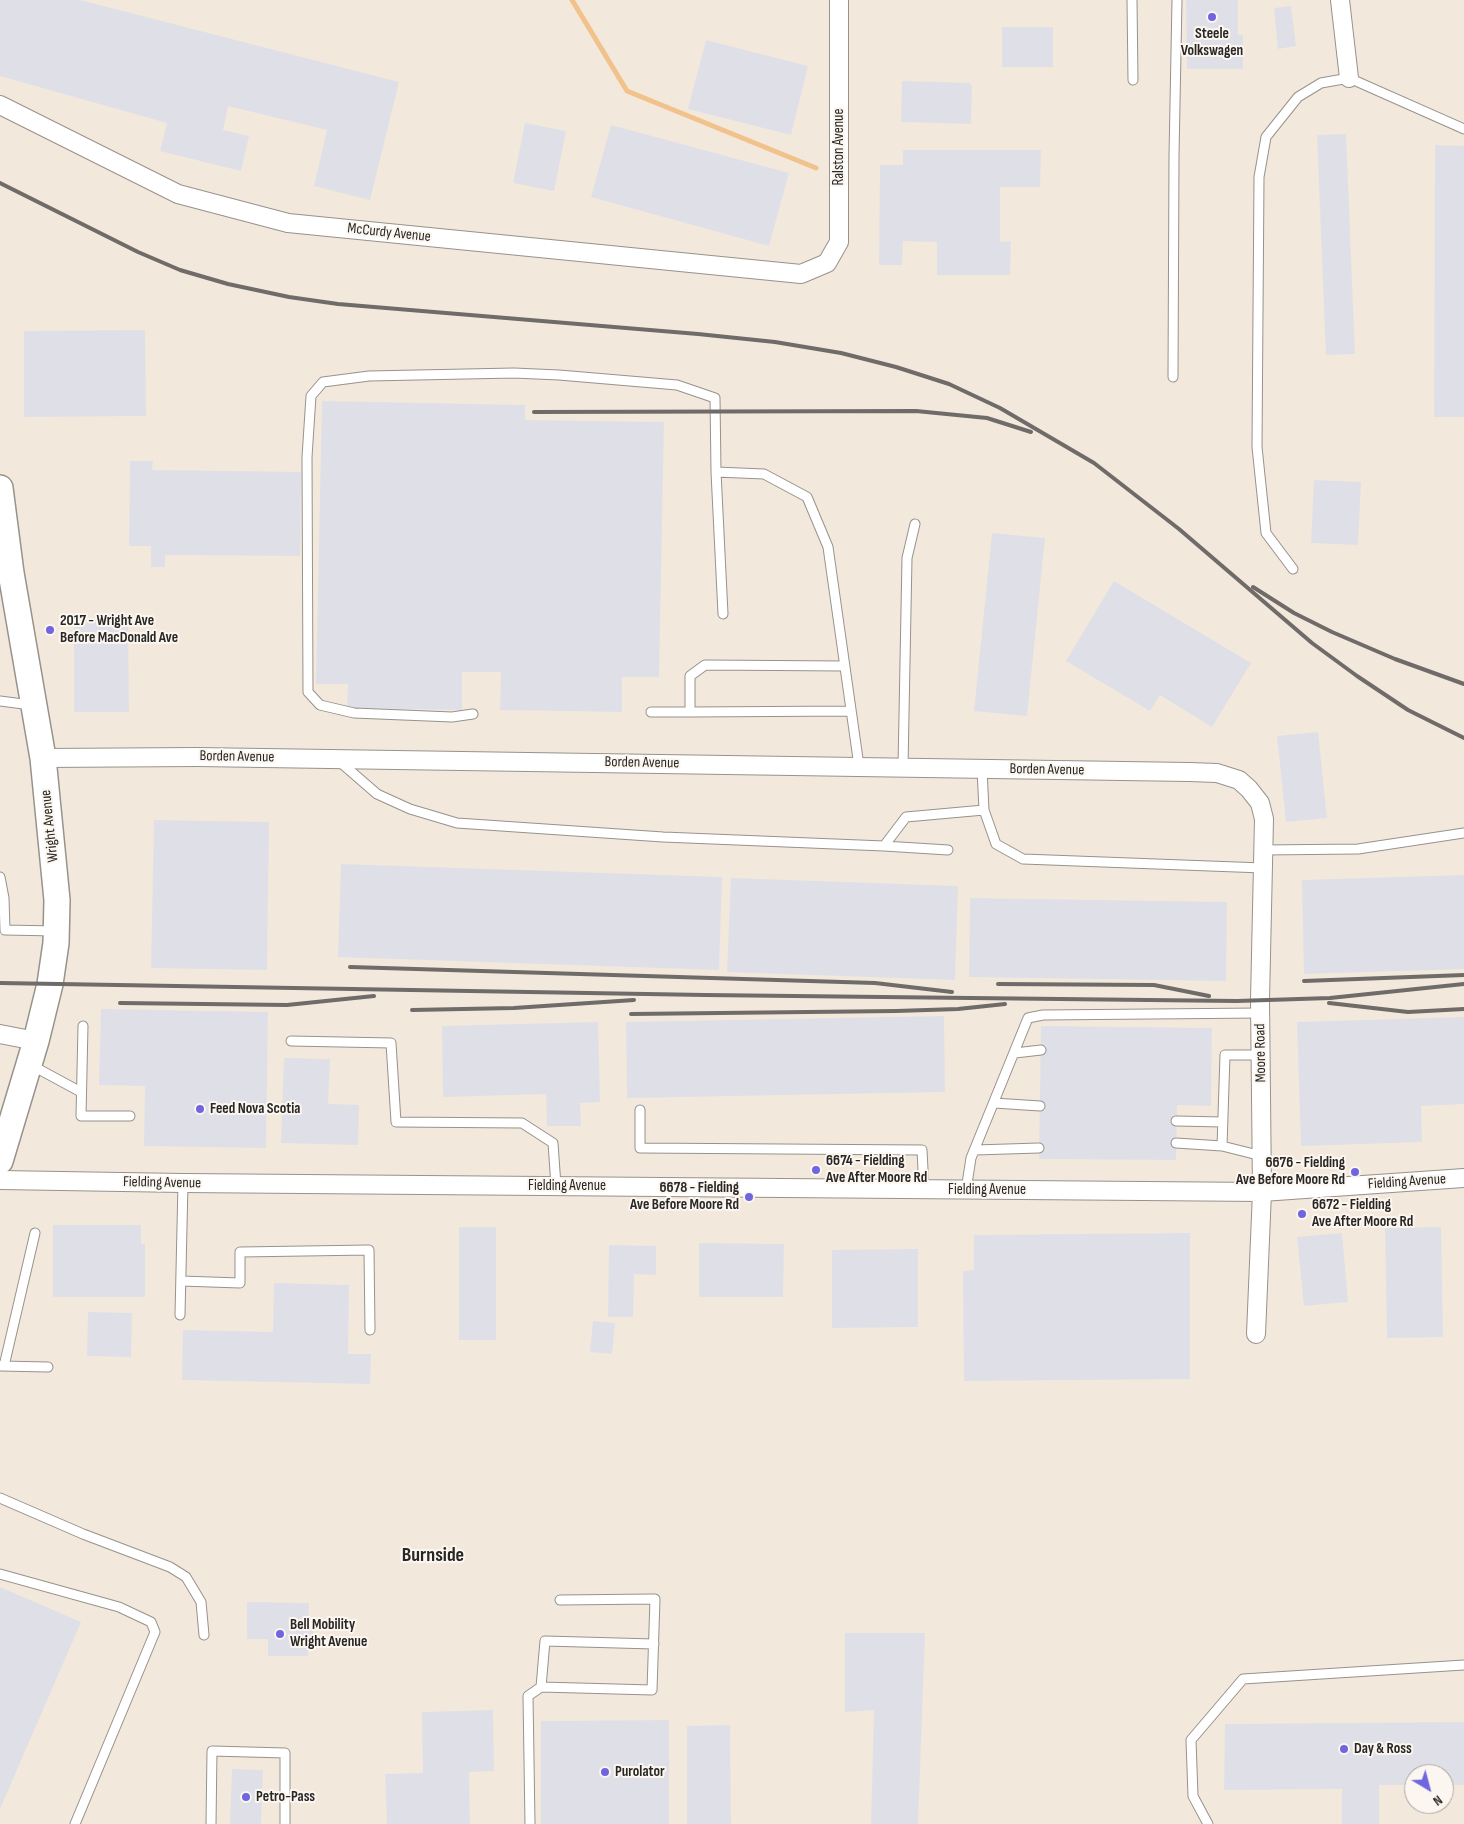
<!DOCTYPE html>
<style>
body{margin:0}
#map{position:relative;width:1464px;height:1824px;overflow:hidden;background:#fcf6f0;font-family:"Sofia Sans Condensed",sans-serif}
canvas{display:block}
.north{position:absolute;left:1404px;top:1764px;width:50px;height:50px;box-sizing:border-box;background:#fcf6f0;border:1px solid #a8a39f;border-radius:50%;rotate:143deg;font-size:14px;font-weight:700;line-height:20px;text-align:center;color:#292725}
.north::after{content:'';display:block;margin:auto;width:18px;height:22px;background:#7065e0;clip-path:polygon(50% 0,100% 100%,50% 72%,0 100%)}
</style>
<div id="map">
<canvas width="1464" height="1824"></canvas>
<div class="north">N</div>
</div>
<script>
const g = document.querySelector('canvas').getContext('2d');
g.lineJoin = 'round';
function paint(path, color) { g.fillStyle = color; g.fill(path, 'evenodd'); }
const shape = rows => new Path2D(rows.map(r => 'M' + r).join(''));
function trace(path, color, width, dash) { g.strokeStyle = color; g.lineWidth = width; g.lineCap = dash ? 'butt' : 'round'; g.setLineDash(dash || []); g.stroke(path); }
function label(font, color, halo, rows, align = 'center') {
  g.font = font + ' "Sofia Sans Condensed",sans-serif'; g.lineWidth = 4; g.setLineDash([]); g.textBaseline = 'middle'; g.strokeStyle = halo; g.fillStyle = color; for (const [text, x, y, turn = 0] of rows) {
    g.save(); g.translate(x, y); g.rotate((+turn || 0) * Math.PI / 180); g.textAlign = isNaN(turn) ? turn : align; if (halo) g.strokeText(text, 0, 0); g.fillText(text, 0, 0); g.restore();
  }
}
paint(shape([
 [0,0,1464,0,1464,1824,0,1824],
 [1414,1774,1444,1774,1444,1804,1414,1804]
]), '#f3e8dc');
trace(shape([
 [572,0,627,91,816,168]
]), '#f1c28b', 5);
paint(shape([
 [0,0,80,0,399,82,370,200,314,186,327,130,228,106,223,130,249,136,241,171,160,151,167,123,0,76],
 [1186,0,1238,0,1238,35,1243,35,1243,69,1187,69],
 [1291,6,1296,46,1278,49,1274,8],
 [1002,27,1053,27,1053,67,1002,67],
 [706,40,808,66,791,135,688,109],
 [902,81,970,83,972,87,971,124,901,122],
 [525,123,566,131,554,191,513,183],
 [611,125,789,173,769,246,591,197],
 [1346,134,1355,354,1326,355,1317,135],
 [1435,145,1464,146,1464,417,1434,417],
 [903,150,1041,150,1040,187,1000,187,1000,242,1011,241,1010,275,937,275,937,242,903,241,902,265,879,265,880,165,903,165],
 [145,330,146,416,24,417,24,331],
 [322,401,525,405,525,420,664,422,659,677,622,677,622,712,500,710,501,672,462,672,462,710,347,708,348,684,316,684],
 [130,461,153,461,152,470,301,472,300,556,165,555,165,567,151,567,151,546,129,546],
 [1314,480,1361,482,1358,545,1311,543],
 [992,533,1045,538,1027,716,974,711],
 [1114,581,1251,663,1212,727,1160,695,1150,711,1066,661],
 [128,618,129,712,74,712,74,619],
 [1318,732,1327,818,1286,822,1277,736],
 [154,820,269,822,267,970,151,968],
 [341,864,722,877,719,970,338,957],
 [1464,875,1464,969,1304,974,1302,880],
 [731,878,958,886,955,980,727,972],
 [970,898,1227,902,1226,981,969,977],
 [101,1009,268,1012,266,1148,144,1146,145,1086,99,1085],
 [944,1016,945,1092,627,1098,626,1022],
 [1464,1017,1464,1104,1421,1106,1422,1142,1301,1146,1297,1022],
 [598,1022,600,1102,580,1103,581,1126,547,1126,546,1094,443,1097,442,1026],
 [1041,1026,1212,1028,1211,1106,1177,1105,1176,1160,1039,1159],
 [284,1058,330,1059,328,1104,359,1105,358,1145,281,1143],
 [53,1225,141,1225,141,1244,145,1244,145,1297,53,1297],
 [459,1227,496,1227,496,1340,459,1340],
 [1441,1227,1443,1337,1387,1338,1385,1228],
 [1190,1233,1190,1379,964,1381,963,1271,974,1270,974,1235],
 [1342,1233,1348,1302,1304,1306,1297,1237],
 [699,1243,784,1244,783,1297,699,1297],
 [609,1245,656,1246,656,1275,634,1274,633,1317,608,1317],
 [918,1249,918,1327,832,1328,832,1250],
 [274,1283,349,1285,348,1354,371,1354,370,1384,182,1380,183,1330,273,1332],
 [88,1312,132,1313,131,1357,87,1356],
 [593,1321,615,1323,612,1354,590,1352],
 [0,1587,81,1622,0,1809],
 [247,1602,309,1603,308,1628,313,1628,313,1639,308,1639,308,1656,268,1656,268,1639,247,1639],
 [845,1633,925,1633,918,1824,871,1824,874,1710,845,1712],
 [493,1710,494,1771,469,1772,470,1824,387,1824,385,1774,423,1773,422,1712],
 [669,1720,669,1824,541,1824,541,1721],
 [1464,1722,1464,1785,1444,1785,1444,1774,1414,1774,1414,1785,1379,1785,1379,1824,1342,1824,1342,1789,1224,1790,1225,1724],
 [730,1725,731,1824,687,1824,687,1726],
 [232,1769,263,1770,261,1824,230,1824]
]), '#dfe0e7');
const service = shape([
 [1132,0,1133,80],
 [1173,377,1174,156,1177,0],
 [716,472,723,614],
 [1293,569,1266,533,1257,447,1259,177,1266,137,1298,97,1321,83,1349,78,1464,129],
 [844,666,705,665,690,676,690,712,851,711],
 [0,701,31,705],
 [651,712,690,712],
 [473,714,452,717,354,713,320,705,308,692,307,457,311,396,323,382,369,376,514,373,559,375,677,385,715,398,716,472,764,474,807,497,828,547,859,766],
 [339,761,377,794,410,809,457,823,663,837,884,846,948,850],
 [903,767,907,558,915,524],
 [982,769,984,810,996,844,1023,859,1263,868],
 [884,846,906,817,984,810],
 [1263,850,1358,849,1464,833],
 [0,877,4,898,5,930,56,931],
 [83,1026,81,1116,130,1116],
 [291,1041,391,1043,396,1122,522,1123,553,1143,556,1186],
 [1015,1053,1041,1050],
 [1261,1055,1225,1055,1222,1146,1262,1156],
 [31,1065,81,1092],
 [994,1103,1040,1106],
 [640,1110,640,1148,922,1150,924,1189],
 [1176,1121,1223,1122],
 [1176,1143,1222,1146],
 [975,1150,1039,1148],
 [966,1190,971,1158,1028,1018,1043,1015,1260,1013],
 [181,1281,240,1283,240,1252,369,1250,370,1330],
 [180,1315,183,1183],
 [0,1366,48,1367],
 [4,1366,35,1233],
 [0,1498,83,1534,170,1567,186,1577,201,1602,204,1635],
 [0,1574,119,1607,151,1622,155,1632,75,1824],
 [541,1687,545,1641,654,1644],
 [211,1824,212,1751,285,1753,285,1824],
 [530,1824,528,1696,541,1687,652,1690,655,1599,560,1600],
 [1208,1824,1193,1796,1191,1740,1243,1679,1464,1665]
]);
const minor = shape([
 [1340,0,1349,78],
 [0,105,178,194,288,223,801,274,827,263,839,242,839,0],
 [43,758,197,757,1189,772,1217,773,1239,780,1249,789,1260,803,1264,819,1260,1000,1262,1192,1256,1334],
 [0,1034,36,1041],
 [0,1180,183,1183,1262,1192,1464,1178]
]);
const secondary = shape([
 [0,488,11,573,43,758,57,900,56,943,50,984,36,1041,0,1161]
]);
trace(service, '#97928c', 11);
trace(minor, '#97928c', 20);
trace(secondary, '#97928c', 28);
trace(service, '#fff', 9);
trace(minor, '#fff', 18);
trace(secondary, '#fff', 25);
trace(shape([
 [0,183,138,252,180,270,228,284,289,297,338,304,698,334,775,342,841,353,896,367,949,384,1000,408,1094,463,1179,529,1312,643,1357,676,1408,710,1464,738],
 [534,412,916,411,987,418,1031,432],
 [1253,587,1294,613,1332,632,1395,659,1464,684],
 [350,967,875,983,952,992],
 [1304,981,1464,975],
 [0,983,705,995,1237,1001,1330,998,1464,984],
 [998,984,1154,985,1209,996],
 [120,1003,287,1005,374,996],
 [1329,1003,1408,1012,1464,1009],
 [412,1010,514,1008,634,1000],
 [631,1014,896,1011,958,1009,1005,1004]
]), '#6f6b68', 4);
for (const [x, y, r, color] of [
 [1212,17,5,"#7065e0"],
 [50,630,5,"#7065e0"],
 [200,1109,5,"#7065e0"],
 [816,1170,5,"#7065e0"],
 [1355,1172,5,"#7065e0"],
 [749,1197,5,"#7065e0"],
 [1302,1214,5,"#7065e0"],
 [280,1634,5,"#7065e0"],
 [1344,1749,5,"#7065e0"],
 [605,1772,5,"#7065e0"],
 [246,1797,5,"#7065e0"]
]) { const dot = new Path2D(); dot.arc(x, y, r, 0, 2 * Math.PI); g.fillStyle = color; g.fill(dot); trace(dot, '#fcf6f0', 2); }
label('bold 15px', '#292725', '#fcf6f0', [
 ["Steele",1212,34,"center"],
 ["Volkswagen",1212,51,"center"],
 ["2017 - Wright Ave",60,621],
 ["Before MacDonald Ave",60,638],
 ["Feed Nova Scotia",210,1109],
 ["6674 - Fielding",826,1161],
 ["Ave After Moore Rd",826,1178],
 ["6676 - Fielding",1345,1163,"right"],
 ["Ave Before Moore Rd",1345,1180,"right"],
 ["6678 - Fielding",739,1188,"right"],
 ["Ave Before Moore Rd",739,1205,"right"],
 ["6672 - Fielding",1312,1205],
 ["Ave After Moore Rd",1312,1222],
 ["Bell Mobility",290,1625],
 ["Wright Avenue",290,1642],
 ["Day & Ross",1354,1749],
 ["Purolator",615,1772],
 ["Petro-Pass",256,1797]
], 'left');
label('15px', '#292725', '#fcf6f0', [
 ["Ralston Avenue",839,147,-90],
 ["McCurdy Avenue",389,233,6],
 ["Borden Avenue",237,757,1],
 ["Borden Avenue",642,763,1],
 ["Borden Avenue",1047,770,1],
 ["Wright Avenue",50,826,-96],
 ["Moore Road",1261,1053,-91],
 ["Fielding Avenue",1407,1182,-4],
 ["Fielding Avenue",162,1183,1],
 ["Fielding Avenue",567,1186],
 ["Fielding Avenue",987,1190]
]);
label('bold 20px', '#292725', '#fcf6f0', [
 ["Burnside",433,1556]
]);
</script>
